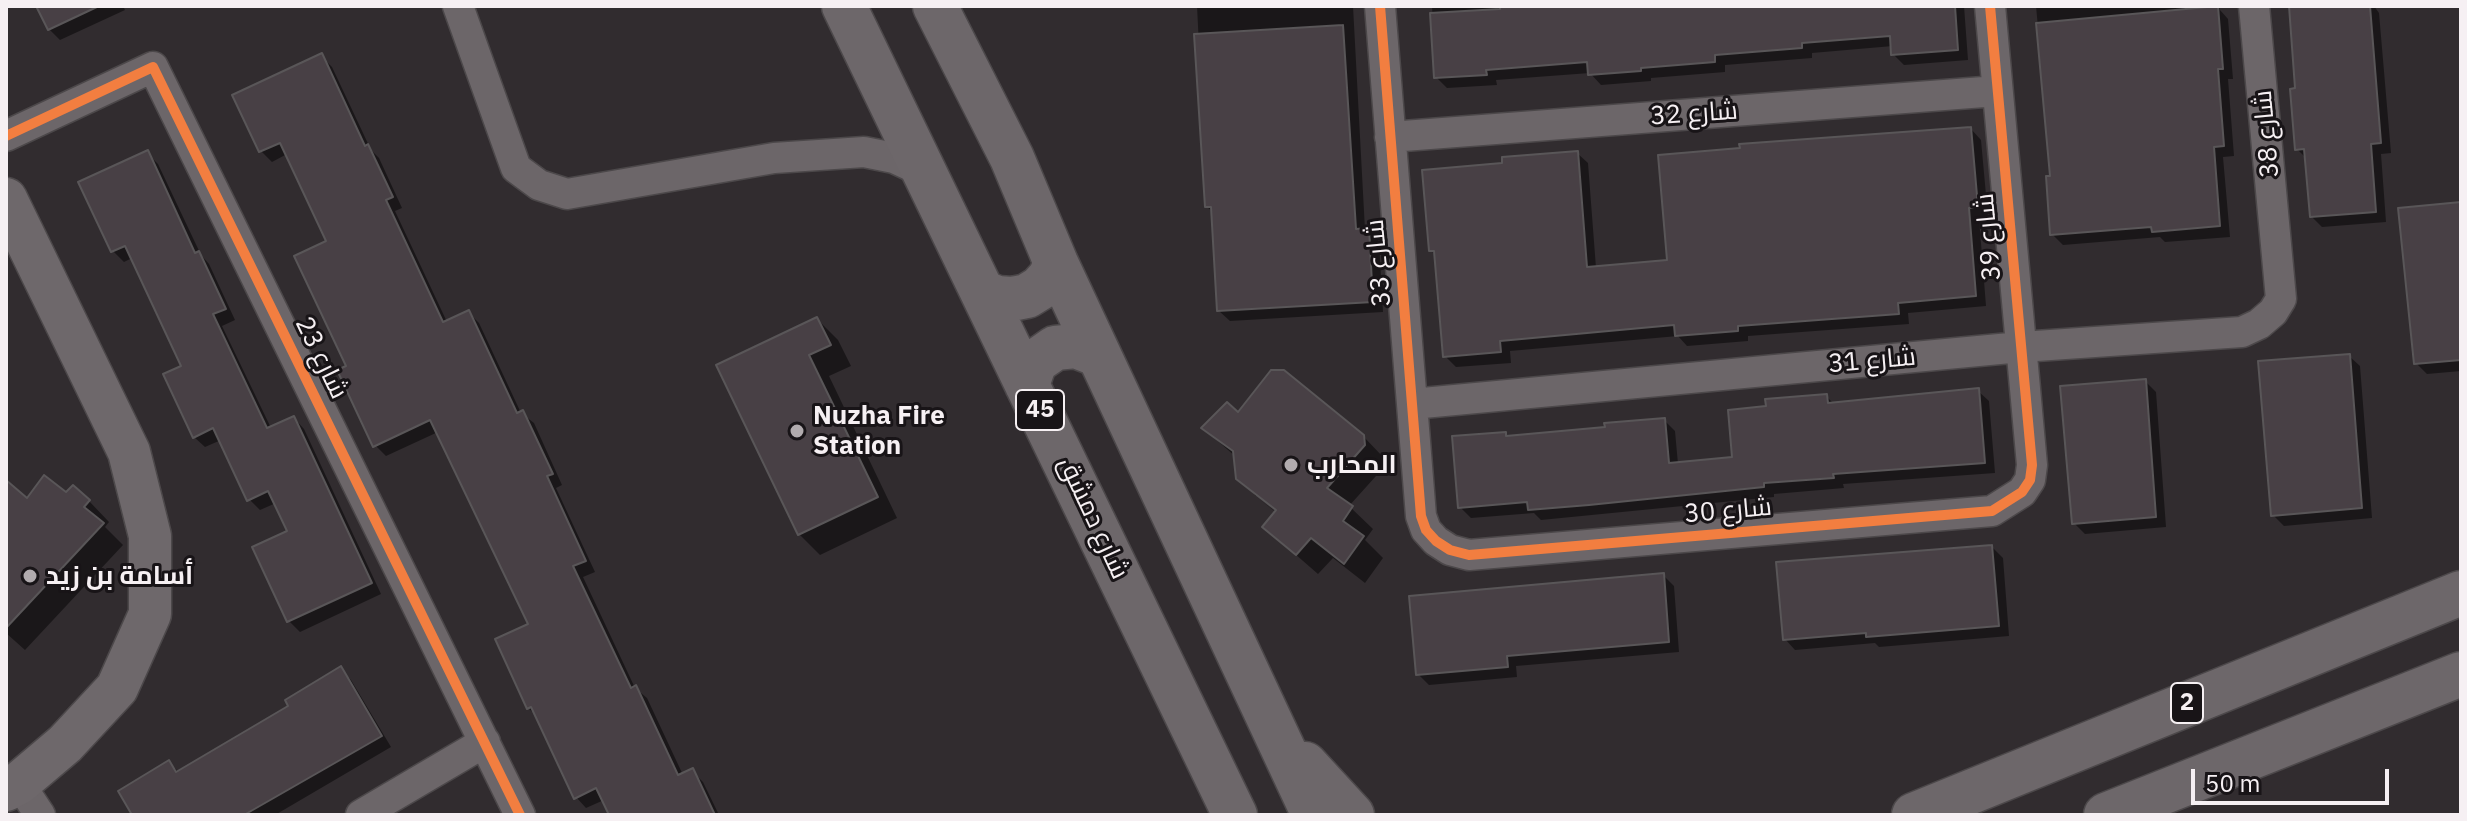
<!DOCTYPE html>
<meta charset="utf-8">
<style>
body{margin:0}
#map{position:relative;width:2467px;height:821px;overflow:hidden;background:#312c2f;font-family:"IBM Plex Sans",sans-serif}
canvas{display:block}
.frame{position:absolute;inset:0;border:8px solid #f6f0f3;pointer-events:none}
.scale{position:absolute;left:2191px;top:769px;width:198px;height:36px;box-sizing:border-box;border:4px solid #f6f0f3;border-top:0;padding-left:10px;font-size:24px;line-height:28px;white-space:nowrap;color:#f6f0f3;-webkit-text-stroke:6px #181417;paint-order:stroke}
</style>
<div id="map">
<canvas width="2467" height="821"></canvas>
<div class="frame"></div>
<div class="scale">50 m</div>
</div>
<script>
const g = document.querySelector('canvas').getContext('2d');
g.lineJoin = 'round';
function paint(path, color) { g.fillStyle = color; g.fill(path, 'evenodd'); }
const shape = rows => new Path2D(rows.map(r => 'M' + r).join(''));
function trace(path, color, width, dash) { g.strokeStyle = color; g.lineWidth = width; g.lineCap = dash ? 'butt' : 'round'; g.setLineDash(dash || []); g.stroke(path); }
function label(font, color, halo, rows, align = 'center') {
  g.font = font + ' "IBM Plex Sans",Cairo,sans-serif'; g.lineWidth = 6; g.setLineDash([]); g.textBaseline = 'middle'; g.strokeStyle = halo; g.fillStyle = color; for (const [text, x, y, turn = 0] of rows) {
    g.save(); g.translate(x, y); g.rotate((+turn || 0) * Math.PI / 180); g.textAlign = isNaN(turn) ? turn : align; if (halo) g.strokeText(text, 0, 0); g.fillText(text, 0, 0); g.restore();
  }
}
paint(shape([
 [39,6,123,6,125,10,60,40,49,29],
 [1197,6,1353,6,1365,230,1379,241,1383,312,1230,321,1219,311,1213,212,1207,207],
 [1432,6,1964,6,1968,60,1904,65,1893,54,1893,46,1812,53,1812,58,1725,65,1725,72,1651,78,1651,81,1601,85,1590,73,1496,80,1497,85,1447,88,1436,77],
 [2036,6,2220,6,2220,10,2228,19,2233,79,2228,79,2234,156,2223,157,2230,237,2165,242,2160,237,2063,245,2052,234,2052,178],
 [2292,6,2374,6,2379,13,2391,153,2381,154,2386,222,2322,227,2312,217,2307,159,2297,149,2297,90],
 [321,56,332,67,371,150,379,158,402,208,395,211,447,322,468,312,479,323,521,413,534,423,562,485,556,488,595,572,583,577,635,688,647,698,683,775,692,771,703,782,719,815,611,815,604,800,586,808,576,797,538,717,528,708,531,625,438,432,386,456,375,445,348,367,328,242,287,154,272,162,261,151],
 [1971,129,1981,140,1988,217,1979,218,1986,306,1908,313,1909,324,1748,336,1748,341,1687,346,1678,336,1510,351,1511,363,1456,367,1445,356,1437,256,1430,250,1504,165,1577,153,1588,163,1596,268,1669,262],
 [147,153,158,164,201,255,209,264,235,320,222,326,271,428,294,418,304,429,381,594,300,632,289,621,290,532,276,503,260,510,249,499,221,440,205,447,194,437,183,367,132,258,124,262,113,251,81,183],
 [2461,204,2461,371,2427,374,2416,363],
 [817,319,838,340,851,366,829,376,897,518,820,555,799,534,719,366],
 [2349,356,2360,366,2372,518,2284,526,2273,515],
 [2145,381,2156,392,2166,527,2085,534,2074,523],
 [1978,391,1989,401,1995,473,1843,484,1844,488,1774,494,1774,497,1541,520,1534,513,1471,518,1460,507,1505,434,1509,437,1607,429,1664,420,1675,431,1678,464,1734,459,1768,408,1826,396,1835,405],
 [1239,415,1363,436,1384,458,1385,466,1349,506,1373,529,1365,540,1383,558,1365,583,1333,558,1318,574,1264,527,1277,513,1259,499,1283,517,1286,514,1256,491,1256,496,1238,478,1236,457,1203,428],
 [6,483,27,500,89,501,109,522,105,527,123,545,25,650,6,633],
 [1992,547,2003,558,2009,636,1879,647,1875,643,1795,650,1785,639],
 [1663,575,1674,586,1679,652,1516,666,1517,677,1429,685,1418,674],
 [341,669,351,680,391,747,275,815,134,815,169,763,179,772,291,706]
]), '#0007');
const building = shape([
 [36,6,99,6,48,30,36,6],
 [1500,6,1955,6,1958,50,1891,55,1890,36,1802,43,1802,48,1715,55,1715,62,1641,68,1641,71,1588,75,1587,62,1486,70,1487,75,1434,78,1430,13,1500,9,1500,6],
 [2218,6,2223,69,2218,69,2224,146,2214,147,2220,226,2152,232,2151,227,2050,235,2046,176,2050,176,2036,23,2218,6],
 [2289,6,2370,6,2381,143,2371,144,2376,212,2310,217,2304,149,2295,150,2290,89,2295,88,2289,6],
 [1343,25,1356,229,1369,228,1373,302,1217,311,1211,207,1205,207,1194,34,1343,25],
 [322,53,365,146,368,144,393,197,386,200,443,322,469,310,517,413,523,410,553,474,547,476,586,561,573,566,631,688,636,685,678,775,693,768,715,815,609,815,596,788,574,799,531,707,527,709,495,639,528,624,430,420,373,447,337,370,346,366,294,256,326,241,280,143,259,152,232,95,322,53],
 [1971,127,1978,207,1969,208,1976,296,1898,303,1899,314,1738,326,1738,331,1675,336,1674,325,1500,341,1501,352,1443,357,1434,251,1429,251,1422,170,1502,163,1502,157,1578,151,1587,267,1667,260,1658,155,1740,148,1739,144,1971,127],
 [148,150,195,253,199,251,226,309,213,314,267,428,294,416,372,583,287,622,252,547,287,531,268,491,247,501,213,428,193,438,163,374,181,366,125,246,111,252,78,182,148,150],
 [2461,202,2461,360,2414,364,2398,208,2461,202],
 [817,317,831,345,809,355,878,497,798,535,716,365,817,317],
 [2350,354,2362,508,2271,516,2258,361,2350,354],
 [1271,370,1284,370,1364,435,1365,445,1327,488,1353,506,1343,521,1364,536,1344,564,1311,538,1296,555,1262,527,1276,510,1236,479,1233,451,1201,428,1227,402,1238,412,1271,370],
 [2146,379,2156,517,2072,524,2060,386,2146,379],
 [1979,388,1985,463,1833,474,1834,478,1764,483,1764,487,1589,505,1528,510,1527,502,1458,508,1452,436,1506,432,1506,436,1605,427,1604,423,1665,418,1669,463,1732,457,1728,410,1766,406,1765,399,1827,394,1828,403,1979,388],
 [44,475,66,492,73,485,90,500,84,507,104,523,6,628,6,480,27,498,44,475],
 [1992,545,1999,626,1866,637,1866,633,1783,640,1776,562,1992,545],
 [1664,573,1669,642,1507,656,1508,667,1416,675,1409,596,1664,573],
 [341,666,382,736,244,815,132,815,118,791,169,760,176,772,288,706,285,700,341,666]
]);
paint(building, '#484045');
trace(building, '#595658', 2);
const street = shape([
 [458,6,516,168,539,185,567,194,774,158,864,152,894,158,924,172],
 [1380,6,1421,516,1426,530,1436,541,1450,550,1469,555,1992,511,2022,492,2030,480,2032,465,1990,6],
 [6,136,153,67,520,815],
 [1390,137,1997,91],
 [1412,404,2021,347,2242,332,2259,324,2273,312,2281,299,2254,6],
 [19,783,40,815],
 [361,815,485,742]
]);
const secondary = shape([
 [6,199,129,452,150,536,150,614,117,688,65,744,19,783,6,790]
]);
const primary = shape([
 [844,6,1235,815],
 [935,6,1012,158,1056,263,1314,815],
 [983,292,997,298,1012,299,1027,296,1040,288,1050,277,1056,263],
 [1027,385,1035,362,1055,348,1076,346,1099,355],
 [1305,764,1352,815],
 [1914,815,2461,593],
 [2106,815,2461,674]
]);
trace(street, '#4c484a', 33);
trace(secondary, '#4c484a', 45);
trace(primary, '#4c484a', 47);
trace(street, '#6c6669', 30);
trace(secondary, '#6e686b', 42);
trace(primary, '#6d676a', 44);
trace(shape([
 [1380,6,1421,516,1426,530,1436,541,1450,550,1469,555,1992,511,2022,492,2030,480,2032,465,1990,6],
 [6,136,153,67,520,815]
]), '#f27e40', 10);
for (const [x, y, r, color] of [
 [797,431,8,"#b1abae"],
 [1291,465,8,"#b1abae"],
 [30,576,8,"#b1abae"]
]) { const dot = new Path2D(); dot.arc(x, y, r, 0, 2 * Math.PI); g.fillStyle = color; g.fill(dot); trace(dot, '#181417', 3); }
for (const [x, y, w] of [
 [1040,410,48],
 [2187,703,32]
]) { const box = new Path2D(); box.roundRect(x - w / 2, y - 20, w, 40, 6); g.fillStyle = '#181417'; g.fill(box); trace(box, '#f6f0f3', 2); }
label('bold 24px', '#f6f0f3', null, [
 ["45",1040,410],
 ["2",2187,703]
]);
label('26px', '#f6f0f3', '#181417', [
 ["شارع 32",1694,114,-4],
 ["شارع 38",2267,134,-95],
 ["شارع 39",1989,237,-95],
 ["شارع 33",1379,263,-95],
 ["شارع 23",321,358,64],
 ["شارع 31",1872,361,-5],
 ["شارع 30",1728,511,-5],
 ["شارع دمشق",1093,518,65]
]);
label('bold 26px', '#f6f0f3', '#181417', [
 ["Nuzha Fire",813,416],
 ["Station",813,446],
 ["المحارب",1307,465],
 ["أسامة بن زيد",46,576]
], 'left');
</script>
